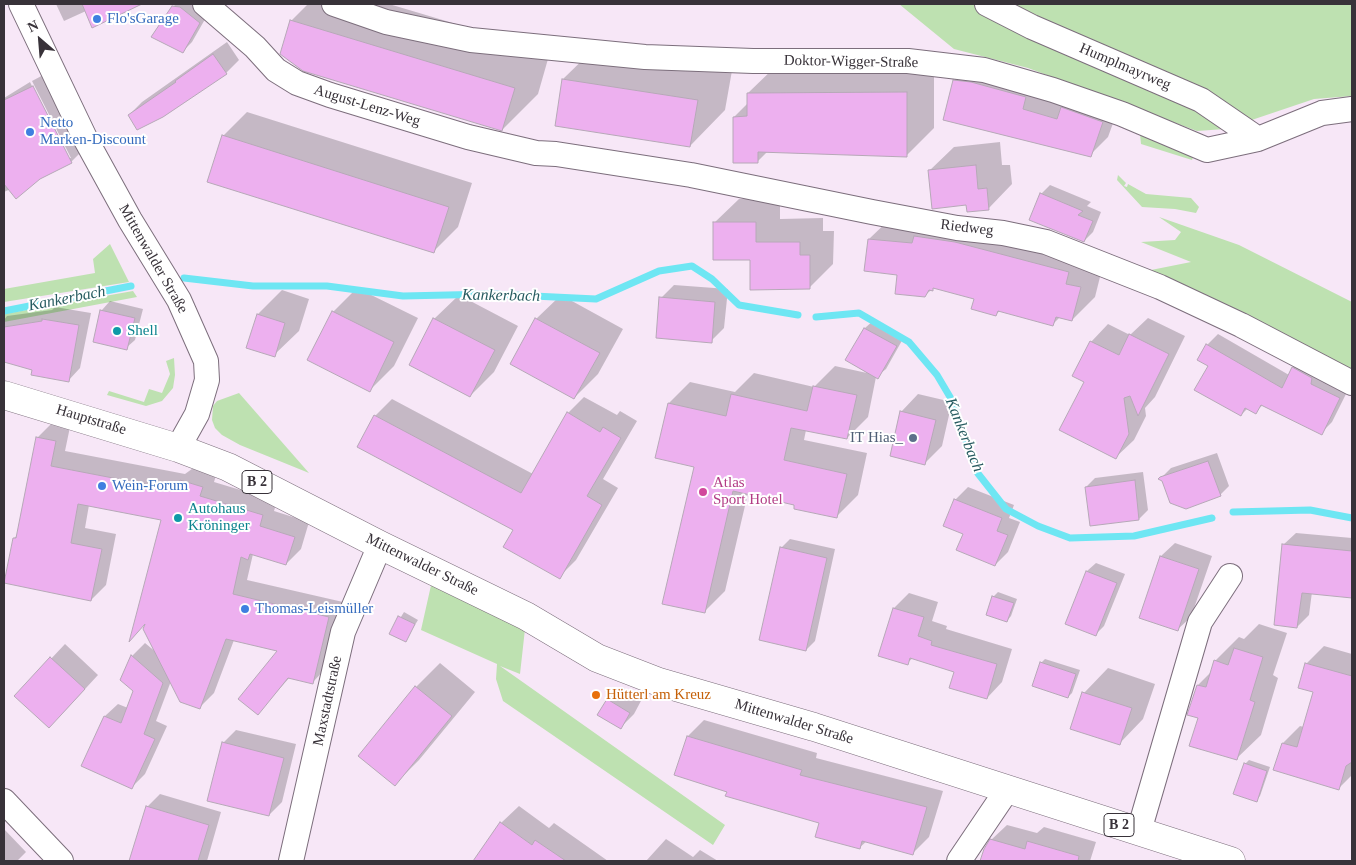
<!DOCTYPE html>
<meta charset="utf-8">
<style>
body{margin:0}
#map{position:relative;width:1356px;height:865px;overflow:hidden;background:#f7e7f7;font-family:Georgia,serif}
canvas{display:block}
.frame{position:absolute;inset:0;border:5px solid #383239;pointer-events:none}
.north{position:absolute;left:15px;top:15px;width:50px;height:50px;-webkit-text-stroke:4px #fff;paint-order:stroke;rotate:333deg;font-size:14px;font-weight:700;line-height:20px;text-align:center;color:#383239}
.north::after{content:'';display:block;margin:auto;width:18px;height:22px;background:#383239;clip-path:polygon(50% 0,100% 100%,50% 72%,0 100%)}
</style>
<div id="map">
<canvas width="1356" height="865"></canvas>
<div class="frame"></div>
<div class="north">N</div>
</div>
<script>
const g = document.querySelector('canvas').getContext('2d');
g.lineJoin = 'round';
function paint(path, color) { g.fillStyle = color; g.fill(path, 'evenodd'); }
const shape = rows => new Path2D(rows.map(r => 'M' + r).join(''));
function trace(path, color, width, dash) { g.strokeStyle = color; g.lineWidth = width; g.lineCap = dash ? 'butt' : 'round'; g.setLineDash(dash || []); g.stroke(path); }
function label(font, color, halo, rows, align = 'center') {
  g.font = font + ' Georgia,serif'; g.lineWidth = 4; g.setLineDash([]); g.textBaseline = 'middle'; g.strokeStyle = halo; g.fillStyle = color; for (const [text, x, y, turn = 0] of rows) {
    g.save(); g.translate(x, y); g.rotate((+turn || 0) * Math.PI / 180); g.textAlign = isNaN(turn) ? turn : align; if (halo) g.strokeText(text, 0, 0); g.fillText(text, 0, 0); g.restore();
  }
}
paint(shape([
 [899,4,1352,4,1352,96,1314,99,1225,129,1197,131,1028,68,954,49],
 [1140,134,1195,152,1192,160,1141,144],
 [1118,175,1126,183,1124,186,1127,187,1128,184,1146,194,1191,198,1199,207,1196,213,1175,209,1142,207,1117,180],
 [1159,217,1239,245,1352,302,1352,373,1136,273,1191,262,1141,242,1175,240,1181,232],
 [110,244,129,282,4,302,4,289,95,273,93,259],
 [133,291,137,297,4,322,4,314],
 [174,358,175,375,173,388,162,401,146,406,107,395,109,391,144,402,149,389,162,393,170,374,166,361],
 [239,393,309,473,240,445,222,435,215,428,212,420,213,406,217,401],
 [434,572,526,620,520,674,500,666,725,825,713,845,503,701,496,679,497,664,421,630]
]), '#bee1b1');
paint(shape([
 [56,4,128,4,118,14,86,11,64,21],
 [176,4,196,4,208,14,192,42,183,51,173,7],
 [308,4,389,4,550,52,538,94,502,130,291,21],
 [227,42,239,60,226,73,129,115,142,102],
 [599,44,733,65,725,110,690,146,563,79],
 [972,63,1120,104,1108,137,1090,155,954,81],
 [934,65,934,128,906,156,768,151,758,161,734,117,748,103,748,93,776,66],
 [47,73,85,148,71,162,4,192,4,98,30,82,68,158,71,158,32,81],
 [247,112,472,183,458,227,434,251,223,136],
 [1000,142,1002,165,1010,165,1012,184,988,209,967,204,929,171,954,147],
 [1050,185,1091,202,1087,206,1101,212,1093,232,1084,241,1041,194],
 [739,199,780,199,780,219,823,218,823,231,834,231,833,264,809,288,752,259,714,223],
 [892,217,1103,265,1095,297,1072,320,1060,317,1053,324,1000,311,996,314,976,298,935,287,924,296,898,274,869,239],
 [674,285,728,289,724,328,711,341,661,298],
 [357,288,418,318,394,366,370,390,333,312],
 [282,290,309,299,299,331,274,355,258,314],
 [459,295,518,326,494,372,470,396,434,319],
 [561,295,623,329,598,374,574,398,536,319],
 [110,301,143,309,135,340,126,348,94,342,102,310],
 [55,307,91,313,80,368,68,381,4,360,4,320,7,316,52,310],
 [1148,318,1185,336,1155,397,1145,408,1146,416,1134,440,1116,457,1085,381,1091,342,1108,324,1130,335],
 [874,320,904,337,886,369,876,377,868,417,847,438,806,430,804,440,867,453,858,495,837,516,748,493,725,591,704,612,696,466,669,403,690,382,735,392,754,373,814,387,835,366,867,373,847,360,865,328],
 [1218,334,1289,375,1293,368,1304,357,1347,392,1332,422,1321,433,1264,404,1255,412,1248,408,1241,415,1209,365,1207,345],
 [918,394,952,402,942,446,925,463,901,412],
 [584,397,617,415,620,411,637,421,603,479,618,488,576,560,559,577,515,530,375,416,392,399,533,474,568,413],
 [52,423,70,427,65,451,185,474,196,466,217,472,214,482,277,501,274,511,309,522,301,549,286,564,253,554,247,580,343,602,327,667,313,682,290,677,258,713,279,650,234,640,214,693,199,708,171,681,156,721,167,726,145,774,132,787,105,716,118,704,128,708,134,690,132,656,145,643,157,653,163,519,89,505,85,528,116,534,106,585,91,600,14,538,18,535,37,438],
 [1217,453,1229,486,1220,495,1160,479,1171,468],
 [1143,472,1148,510,1139,519,1086,487,1095,478],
 [968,487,1014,505,1009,518,1020,522,1008,552,995,565,964,533,955,500],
 [1296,533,1352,538,1352,596,1312,592,1309,615,1297,627,1283,545],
 [790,539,835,549,815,641,806,650,781,548],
 [1175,543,1212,556,1191,617,1177,630,1141,617,1161,556],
 [1096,563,1125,574,1104,626,1095,635,1087,571],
 [998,592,1017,599,1011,616,1007,621,993,597],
 [909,593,938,602,932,621,947,626,946,629,1012,649,1002,682,987,698,955,671,913,658,907,663,894,608],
 [404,612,418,620,405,641,391,633],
 [1259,624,1287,633,1273,675,1278,678,1261,735,1236,759,1199,718,1198,685,1212,671,1215,661,1239,637,1244,639],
 [65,644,98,675,62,714,16,696],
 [1324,646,1352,654,1352,775,1339,788,1283,743,1300,726,1304,727,1314,691,1307,663],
 [1045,659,1080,670,1072,693,1068,697,1041,663],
 [440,663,475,692,419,760,395,784,416,687],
 [1108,668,1155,684,1143,719,1119,744,1084,693],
 [621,687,642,699,634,714,621,727,608,700],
 [704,720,817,753,816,758,943,791,929,837,912,854,867,841,859,848,688,736],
 [236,730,296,744,282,802,269,815,223,743],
 [1249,760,1270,767,1260,796,1256,800,1245,764],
 [160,794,221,812,207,861,131,861,147,807],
 [519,806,549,828,554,823,608,861,475,861,501,823],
 [1007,825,1037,833,1044,827,1096,842,1090,861,981,861,985,850,991,840],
 [4,829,26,852,17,861,4,861],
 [666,839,693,857,700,850,718,861,646,861]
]), '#0003');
trace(shape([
 [184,278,253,286,327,286,403,296,492,294,596,299,659,271,692,266,712,279,739,305,798,315],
 [4,311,131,286],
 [816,317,859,313,909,342,937,375,953,402,976,471,1006,509,1038,526,1070,538,1134,536,1212,518],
 [1233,512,1310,510,1352,518]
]), '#6ee6f3', 7);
const building = shape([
 [82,4,142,4,92,28,82,4],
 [172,6,180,7,200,23,183,53,151,37,172,6],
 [290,20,515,88,502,131,303,71,280,54,290,20],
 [213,54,227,74,163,117,137,130,128,115,176,82,175,81,213,54],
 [562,79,698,100,690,147,555,126,562,79],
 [953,80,971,82,1026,97,1023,109,1057,119,1061,107,1103,122,1091,157,943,120,953,80],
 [33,86,72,163,40,179,16,199,4,184,4,100,33,86],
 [907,92,907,157,758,152,758,163,733,163,733,117,747,116,747,93,907,92],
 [222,135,449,207,434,253,207,182,222,135],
 [976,165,978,189,987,188,989,210,967,212,966,205,932,209,928,170,976,165],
 [1040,193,1083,211,1078,215,1093,221,1084,242,1029,220,1040,193],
 [713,222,756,222,756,242,800,242,800,255,810,255,810,289,750,290,750,260,713,260,713,222],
 [914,236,955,242,1069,272,1066,284,1081,287,1072,321,1056,317,1053,326,998,311,996,316,971,309,974,299,933,288,933,291,929,290,925,297,895,294,897,275,864,271,868,239,912,243,914,236],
 [659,297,715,302,712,343,656,338,659,297],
 [100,310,135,318,127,350,93,342,100,310],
 [332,311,394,342,370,392,307,360,332,311],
 [257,314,285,323,275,357,246,348,257,314],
 [433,318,495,350,470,397,409,365,433,318],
 [535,318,600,353,574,399,510,364,535,318],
 [42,319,79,325,69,382,31,375,32,370,4,362,4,327,42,321,42,319],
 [864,328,897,346,878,379,845,360,864,328],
 [1129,334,1169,354,1138,416,1130,396,1124,398,1129,434,1116,459,1059,430,1084,382,1072,376,1090,341,1119,355,1129,334],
 [1206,344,1282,388,1292,367,1312,378,1311,384,1340,398,1322,435,1261,405,1256,414,1245,408,1241,416,1194,390,1208,366,1197,360,1206,344],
 [813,386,857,395,847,439,791,428,784,460,847,474,837,518,794,509,794,505,733,491,705,613,662,604,694,467,655,458,668,403,726,416,731,394,807,411,813,386],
 [900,411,936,420,925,465,890,456,900,411],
 [567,412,600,432,603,427,621,438,587,496,602,505,560,579,503,547,513,530,357,447,374,415,521,493,567,412],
 [36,437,56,441,51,466,170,489,178,489,180,480,203,487,200,496,263,515,260,526,295,537,286,565,250,554,248,560,241,557,233,594,329,617,313,684,288,678,258,715,238,699,277,651,226,639,200,709,180,702,143,629,145,624,129,642,161,520,78,504,71,543,102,549,91,601,4,583,13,538,16,538,36,437],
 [1208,461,1221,496,1186,509,1170,503,1162,481,1158,479,1160,477,1208,461],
 [1135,480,1139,520,1090,526,1085,487,1135,480],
 [954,499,1002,518,997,531,1008,535,995,566,956,550,963,534,943,526,954,499],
 [1282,544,1352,551,1352,598,1302,593,1297,628,1274,625,1282,544],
 [780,547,827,558,806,651,759,640,780,547],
 [1160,556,1199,569,1178,631,1139,618,1160,556],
 [1086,571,1117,583,1096,636,1065,624,1086,571],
 [992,596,1014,603,1007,622,986,615,992,596],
 [893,608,924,617,918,636,932,641,931,645,997,664,987,699,949,688,954,672,910,658,908,665,878,656,893,608],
 [398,616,415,624,406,642,389,634,398,616],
 [1234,648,1263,657,1250,700,1255,702,1237,760,1189,746,1198,718,1187,715,1197,685,1206,687,1214,660,1228,665,1234,648],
 [131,655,163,683,144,734,155,739,132,789,81,766,104,716,121,723,133,691,120,680,131,655],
 [50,657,85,689,49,728,14,696,50,657],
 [1040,662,1076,674,1068,698,1032,686,1040,662],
 [1305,663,1352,676,1352,762,1346,766,1339,790,1273,770,1282,743,1297,747,1313,692,1298,688,1305,663],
 [415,686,452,716,395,786,358,756,415,686],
 [1082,692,1132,708,1120,745,1070,729,1082,692],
 [607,699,630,713,621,729,597,715,607,699],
 [687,736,802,770,800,775,927,807,913,855,862,841,860,849,815,837,819,823,725,796,727,792,674,775,687,736],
 [222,742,284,758,269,816,207,801,222,742],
 [1244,763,1267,771,1257,802,1233,794,1244,763],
 [146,806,209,825,198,861,129,861,146,806],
 [500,822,532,845,535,840,566,861,473,861,500,822],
 [990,839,1025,849,1027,841,1079,856,1078,861,980,861,984,849,990,839]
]);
paint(building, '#edb0ef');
trace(building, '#b6a8b7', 1);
const minor = shape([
 [21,4,86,140,130,220,179,300,206,361,207,380,197,414,178,448],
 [205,4,255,47,276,70,297,83,330,95,468,137,536,153,556,154,691,175,872,212,957,228,1003,233,1046,242,1160,287,1241,325,1352,383],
 [334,4,386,22,471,40,645,57,753,61,908,61,984,70,1053,90,1122,114,1207,150,1258,139,1322,113,1352,109],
 [987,4,1032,27,1201,100,1258,139],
 [4,801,61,861],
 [1139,831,1200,622,1230,576],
 [291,861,343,632,380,545],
 [959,861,1007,790]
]);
const major = shape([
 [4,395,178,448,228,467,380,545,526,616,597,658,659,682,814,727,1231,861]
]);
trace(minor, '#7c6e7c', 26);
trace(major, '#7c6e7c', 29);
trace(minor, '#fff', 24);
trace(major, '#fff', 28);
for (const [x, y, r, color] of [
 [97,19,5,"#3f7fe0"],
 [30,132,5,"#3f7fe0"],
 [117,331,5,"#0f9aa8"],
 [913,438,5,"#5c6f8a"],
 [102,486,5,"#3f7fe0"],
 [703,492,5,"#d1479c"],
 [178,518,5,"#0f9aa8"],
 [245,609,5,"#3f7fe0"],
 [596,695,5,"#e8710a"]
]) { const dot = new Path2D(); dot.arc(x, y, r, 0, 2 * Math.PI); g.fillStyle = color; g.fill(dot); trace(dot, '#fff', 2); }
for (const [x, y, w] of [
 [257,482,30],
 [1119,825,30]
]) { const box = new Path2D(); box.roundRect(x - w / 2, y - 11.5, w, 23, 4); g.fillStyle = '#fff'; g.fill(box); trace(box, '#383239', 1); }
label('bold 14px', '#383239', null, [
 ["B 2",257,482],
 ["B 2",1119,825]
]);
label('15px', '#366cbe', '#fff', [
 ["Flo'sGarage",107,19],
 ["Netto",40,123],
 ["Marken-Discount",40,140],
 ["Wein-Forum",112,486],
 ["Thomas-Leismüller",255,609]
], 'left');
label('15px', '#383239', '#fff', [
 ["Doktor-Wigger-Straße",851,62,1],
 ["Humplmayrweg",1125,67,23],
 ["August-Lenz-Weg",367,106,17],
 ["Riedweg",967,228,7],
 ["Mittenwalder Straße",153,259,60],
 ["Hauptstraße",91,420,17],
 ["Mittenwalder Straße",422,565,26],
 ["Maxstadtstraße",328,701,-78],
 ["Mittenwalder Straße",794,722,17]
]);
label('15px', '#0d838f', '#fff', [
 ["Shell",127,331],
 ["Autohaus",188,509],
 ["Kröninger",188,526]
], 'left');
label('15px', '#4e5e75', '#fff', [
 ["IT Hias_",903,438]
], 'right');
label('15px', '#b23c85', '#fff', [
 ["Atlas",713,483],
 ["Sport Hotel",713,500]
], 'left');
label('15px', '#c56008', '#fff', [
 ["Hütterl am Kreuz",606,695]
], 'left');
label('italic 16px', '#285c61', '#fff', [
 ["Kankerbach",501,296,1],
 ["Kankerbach",67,299,-11],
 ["Kankerbach",964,435,68]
]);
</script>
